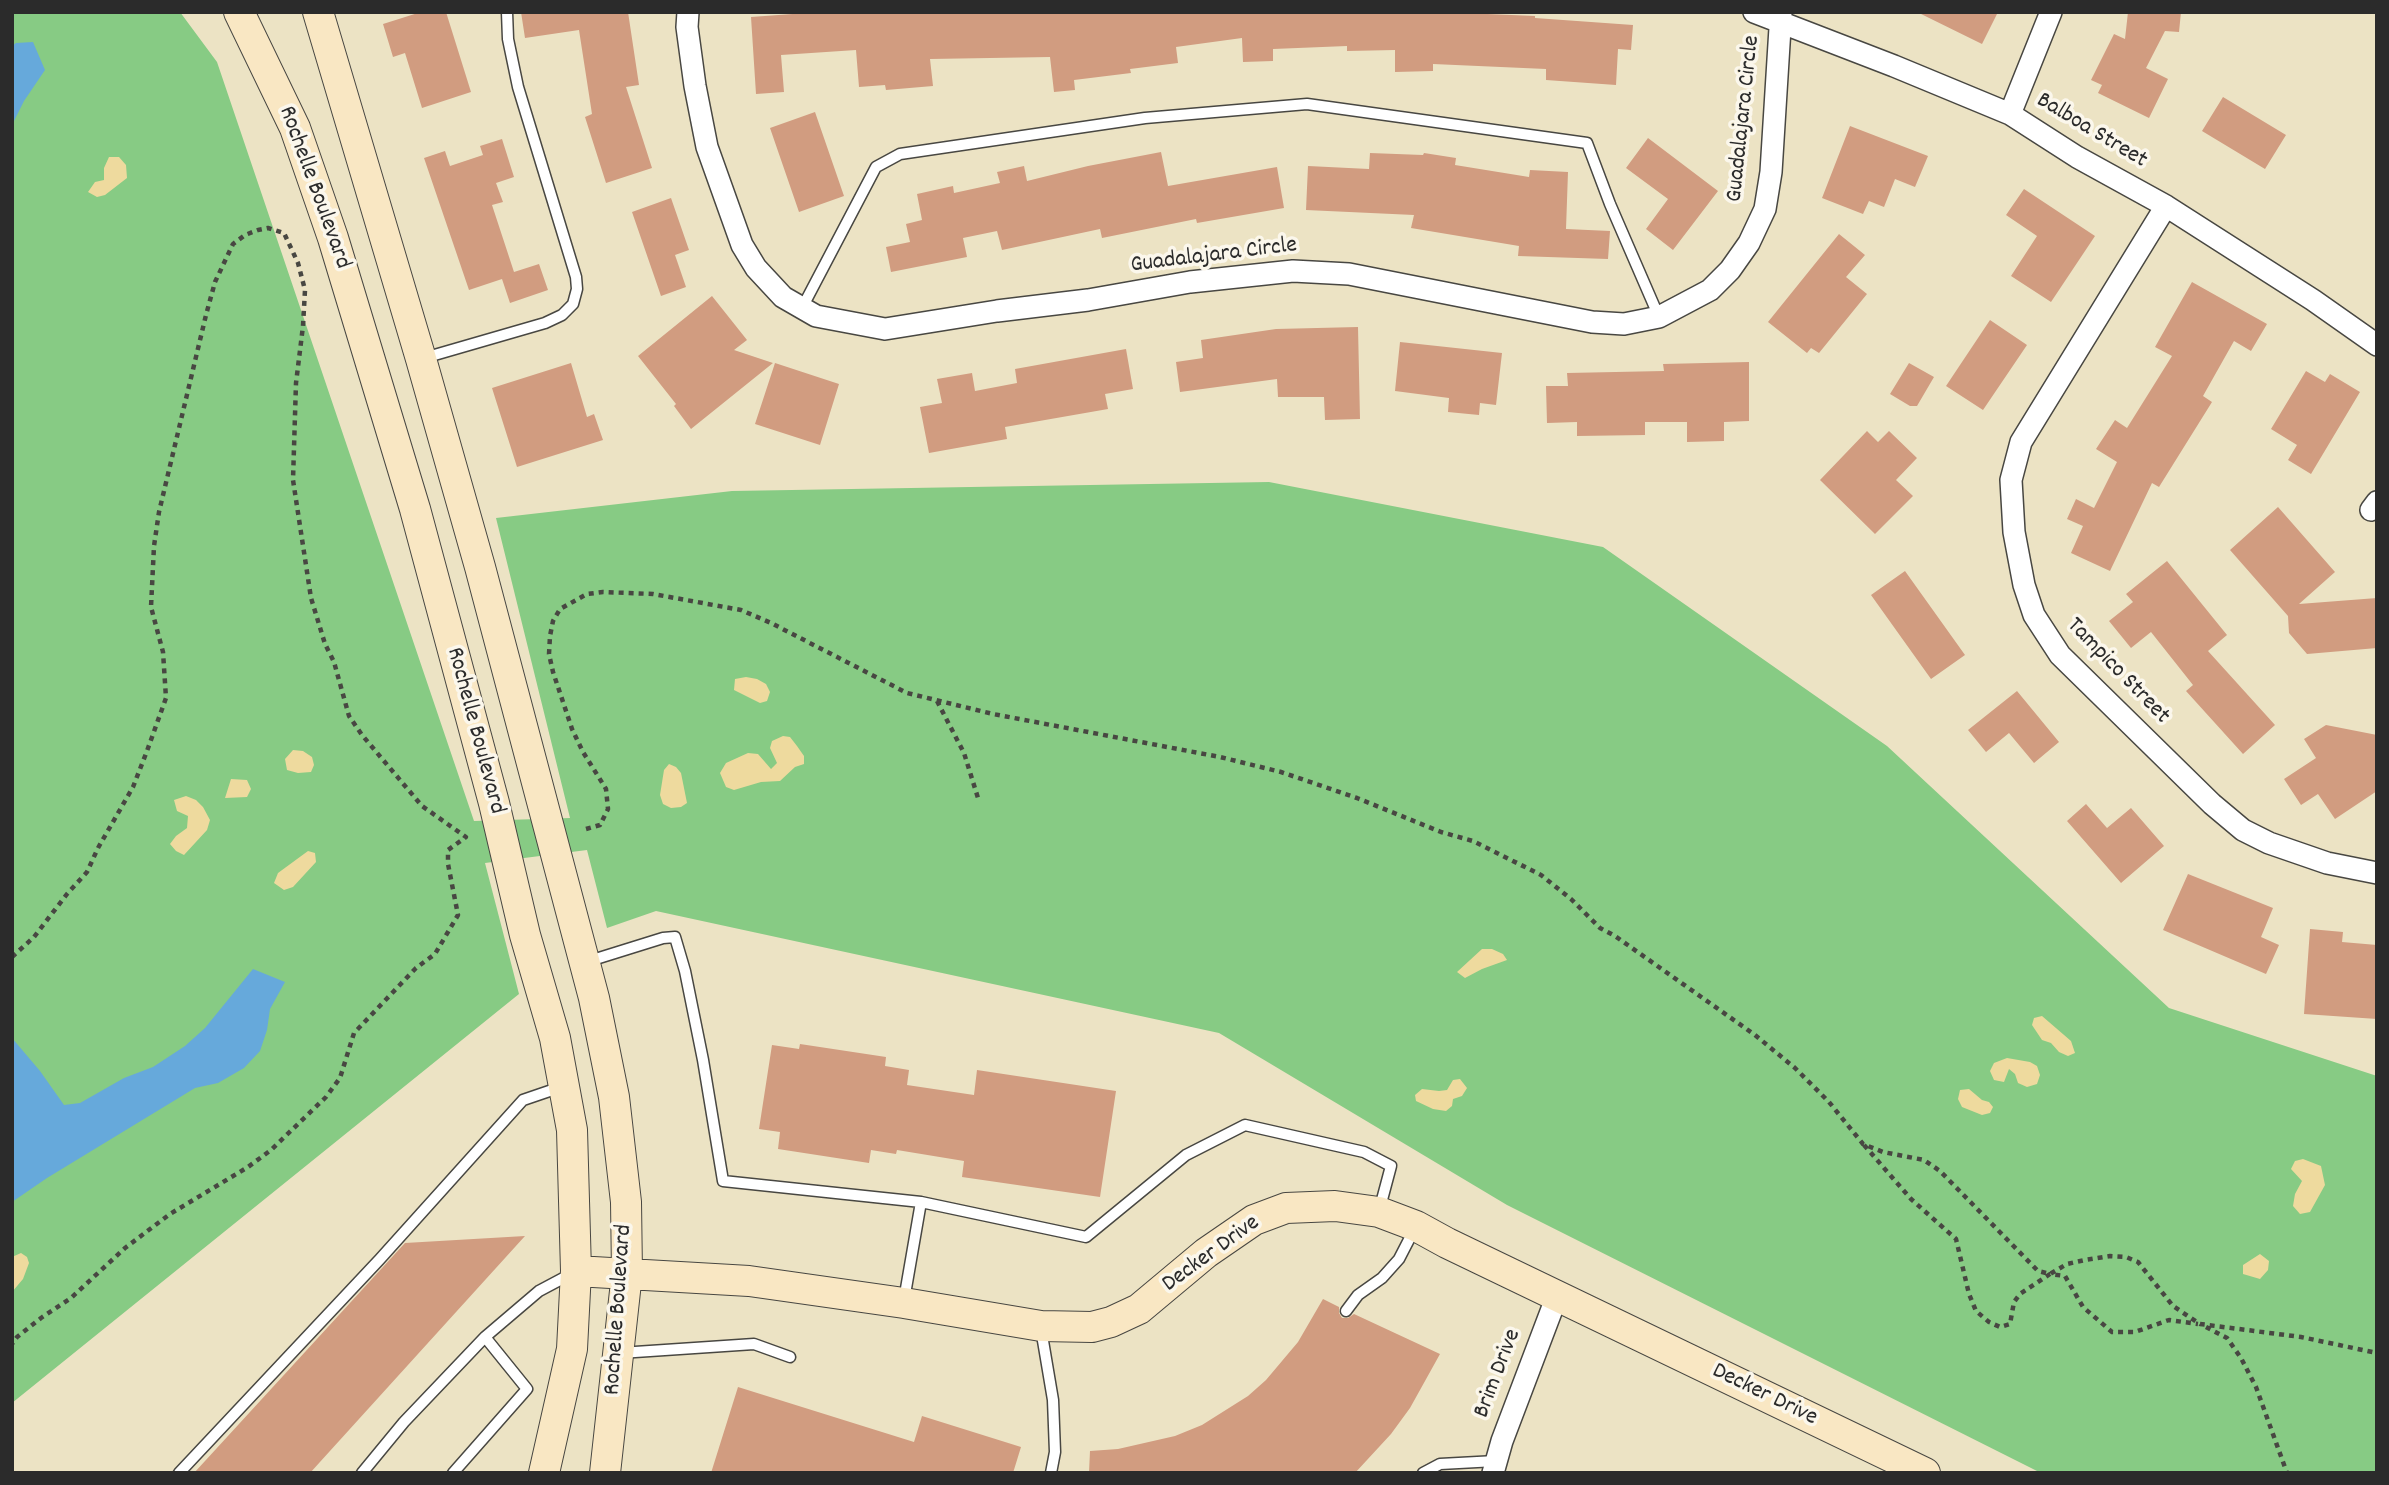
<!DOCTYPE html>
<style>
body{margin:0}
#map{position:relative;width:2389px;height:1485px;overflow:hidden;background:#ece3c4;font-family:Dekko,sans-serif}
canvas{display:block}
.frame{position:absolute;inset:0;border:14px solid #2b2b2b;pointer-events:none}
</style>
<div id="map">
<canvas width="2389" height="1485"></canvas>
<div class="frame"></div>
</div>
<script>
const g = document.querySelector('canvas').getContext('2d');
g.lineJoin = 'round';
function paint(path, color) { g.fillStyle = color; g.fill(path, 'evenodd'); }
const shape = rows => new Path2D(rows.map(r => 'M' + r).join(''));
function trace(path, color, width, dash) { g.strokeStyle = color; g.lineWidth = width; g.lineCap = dash ? 'butt' : 'round'; g.setLineDash(dash || []); g.stroke(path); }
function label(font, color, halo, rows, align = 'center') {
  g.font = font + ' Dekko,sans-serif'; g.lineWidth = 7; g.setLineDash([]); g.textBaseline = 'middle'; g.strokeStyle = halo; g.fillStyle = color; for (const [text, x, y, turn = 0] of rows) {
    g.save(); g.translate(x, y); g.rotate((+turn || 0) * Math.PI / 180); g.textAlign = isNaN(turn) ? turn : align; if (halo) g.strokeText(text, 0, 0); g.fillText(text, 0, 0); g.restore();
  }
}
paint(shape([
 [12,12,180,12,217,62,474,821,570,818,496,518,732,491,1269,482,1603,547,1887,746,2169,1008,2377,1076,2377,1473,2041,1473,1507,1205,1219,1033,656,911,607,928,587,850,485,863,519,994,12,1403]
]), '#87cb84');
paint(shape([
 [109,157,119,157,126,165,127,178,105,195,97,197,88,192,95,182,104,180,104,168],
 [746,677,757,679,766,684,770,692,767,701,760,703,734,690,735,679],
 [783,736,790,737,797,746,804,756,804,764,795,767,780,781,761,782,734,790,726,787,720,773,726,763,748,753,758,754,771,769,777,763,770,748,772,741],
 [293,750,303,751,312,757,314,765,311,772,298,773,287,770,285,759],
 [669,764,676,767,681,773,687,803,681,807,671,808,663,804,660,795,664,770],
 [231,779,247,780,251,789,247,797,225,798],
 [186,796,196,800,203,807,210,820,207,830,184,855,176,851,170,844,176,836,187,828,188,816,177,811,174,800],
 [308,851,315,853,316,862,293,887,284,890,274,883,278,873],
 [1482,949,1492,949,1503,954,1507,960,1482,969,1465,978,1457,972],
 [2042,1016,2071,1041,2075,1053,2068,1056,2059,1052,2051,1043,2042,1040,2032,1025,2034,1018],
 [2007,1058,2030,1062,2037,1066,2040,1075,2037,1084,2027,1087,2018,1083,2015,1074,2009,1069,2004,1082,1994,1080,1990,1071,1994,1063],
 [1460,1079,1467,1088,1462,1096,1453,1099,1452,1106,1446,1111,1433,1109,1416,1101,1415,1095,1422,1089,1439,1091,1447,1090,1453,1080],
 [1969,1089,1982,1100,1989,1102,1993,1107,1990,1113,1982,1115,1962,1107,1958,1099,1960,1090],
 [2303,1159,2321,1166,2325,1185,2310,1212,2300,1214,2293,1206,2295,1194,2302,1181,2291,1169,2295,1161],
 [21,1253,27,1257,29,1263,23,1279,12,1292,14,1270,12,1267,12,1257],
 [2260,1254,2269,1261,2268,1270,2260,1279,2243,1274,2243,1265]
]), '#eeda9e');
paint(shape([
 [33,42,45,70,24,101,12,125,12,46,16,43],
 [253,969,285,982,270,1009,267,1030,260,1051,244,1068,218,1083,195,1088,47,1178,12,1202,12,1038,40,1071,64,1105,80,1103,124,1078,153,1067,185,1046,205,1028]
]), '#66a9db');
paint(shape([
 [421,12,446,12,471,92,422,108,405,53,393,57,383,24],
 [521,12,628,12,639,85,626,87,652,168,606,183,585,117,592,114,579,30,525,38],
 [820,12,1440,12,1535,16,1535,18,1633,25,1631,50,1618,49,1616,85,1546,80,1546,69,1433,64,1433,71,1395,72,1395,50,1347,51,1347,46,1273,49,1273,61,1243,62,1242,38,1176,47,1178,63,1130,69,1131,73,1074,80,1075,90,1054,92,1050,57,930,59,933,86,886,90,885,85,859,87,856,50,781,55,784,92,756,94,751,17],
 [1917,12,1998,12,1982,44],
 [2128,12,2181,12,2179,32,2165,31,2146,68,2168,79,2149,118,2098,93,2102,85,2091,80,2114,34,2125,39],
 [2223,97,2286,135,2265,169,2202,131],
 [815,112,844,196,799,212,770,128],
 [1850,126,1928,156,1915,187,1895,179,1884,207,1869,201,1863,214,1822,198],
 [1648,138,1718,191,1673,250,1646,229,1668,199,1626,168],
 [502,139,514,177,496,183,503,202,492,205,514,272,539,264,548,290,510,303,502,279,469,290,424,158,445,151,450,166,483,155,480,146],
 [1161,152,1168,186,1277,167,1284,208,1197,223,1196,219,1102,238,1100,229,1002,250,997,231,963,238,967,257,891,272,886,247,910,242,906,224,922,220,917,194,953,186,954,193,1000,183,997,172,1024,166,1027,181,1088,166],
 [1370,153,1423,155,1424,153,1456,158,1455,165,1529,177,1530,170,1568,172,1566,229,1610,231,1608,259,1518,256,1519,246,1411,228,1414,215,1306,210,1308,166,1369,169],
 [2024,189,2095,236,2051,302,2011,276,2037,236,2006,215],
 [671,198,689,250,675,255,686,287,661,296,632,212],
 [1839,234,1865,255,1846,277,1867,294,1819,353,1811,348,1807,353,1768,322],
 [2192,282,2267,324,2251,351,2234,341,2203,396,2212,402,2159,487,2152,483,2110,571,2071,553,2083,526,2067,519,2076,499,2094,508,2117,462,2096,449,2115,420,2127,428,2172,356,2155,347],
 [712,296,747,340,734,350,773,363,691,429,674,406,676,404,638,356],
 [1990,320,2027,345,1983,410,1946,386],
 [1358,327,1360,419,1325,420,1324,397,1278,397,1277,379,1180,392,1176,362,1203,358,1201,340,1276,329],
 [1400,342,1502,353,1496,405,1480,403,1479,415,1448,412,1449,398,1395,391],
 [1126,349,1133,389,1105,394,1108,409,1005,427,1007,439,929,453,920,407,942,403,937,379,972,373,975,391,1017,383,1015,369],
 [1749,362,1749,421,1724,422,1724,441,1687,442,1687,422,1645,422,1645,435,1577,436,1577,422,1547,423,1546,386,1568,386,1567,373,1664,371,1663,364],
 [571,363,587,417,594,414,603,440,517,467,492,388],
 [775,363,839,384,820,445,755,424],
 [1909,363,1934,377,1917,406,1910,406,1890,394],
 [2306,371,2325,382,2330,374,2360,392,2311,474,2288,460,2297,445,2271,429],
 [1867,431,1878,442,1889,431,1917,458,1896,480,1913,496,1875,534,1820,480],
 [2278,507,2335,572,2299,604,2377,598,2377,648,2307,654,2289,633,2288,616,2230,550],
 [2167,561,2227,635,2208,651,2275,725,2243,754,2186,691,2193,685,2151,632,2131,648,2109,621,2133,602,2126,594],
 [1905,571,1965,655,1931,679,1871,595],
 [2017,691,2059,742,2034,763,2009,733,1986,752,1968,730],
 [2326,725,2377,735,2377,791,2335,819,2318,794,2301,805,2284,779,2316,758,2304,739],
 [2086,804,2107,828,2131,808,2164,846,2121,883,2067,821],
 [2188,874,2273,908,2261,937,2279,945,2266,974,2163,930],
 [2310,929,2343,932,2342,942,2377,945,2377,1019,2304,1014],
 [800,1044,886,1057,885,1066,909,1070,907,1085,974,1095,977,1070,1116,1091,1100,1197,962,1177,964,1161,897,1150,896,1154,871,1150,869,1163,778,1149,780,1132,759,1129,772,1045,799,1049],
 [525,1236,310,1473,194,1473,405,1243],
 [1323,1299,1339,1307,1339,1313,1342,1318,1348,1318,1354,1314,1440,1354,1410,1408,1391,1434,1355,1473,1089,1473,1090,1451,1118,1449,1175,1436,1202,1425,1248,1396,1266,1380,1298,1342],
 [738,1387,914,1442,922,1416,1021,1447,1013,1473,711,1473]
]), '#d19c80');
const lane = shape([
 [802,308,876,167,900,154,1145,118,1307,104,1587,143,1610,204,1659,317],
 [424,358,545,323,562,315,573,304,577,289,576,277,518,87,508,39,507,12],
 [586,962,663,938,675,937,685,971,703,1060,723,1181,921,1202],
 [904,1300,921,1202,1086,1237,1186,1155,1245,1125,1364,1152,1391,1166,1379,1211],
 [1346,1311,1358,1295,1382,1278,1399,1259,1415,1228],
 [1041,1329,1053,1400,1055,1452,1051,1473],
 [620,1353,754,1344,790,1357],
 [179,1473,380,1259,523,1100,564,1086],
 [362,1473,404,1422,485,1337,539,1291,571,1274],
 [453,1473,527,1389,485,1337],
 [1423,1473,1440,1464,1496,1461]
]);
const street = shape([
 [688,12,687,27,695,86,707,147,742,245,756,268,783,297,816,316,885,329,997,311,1088,300,1190,282,1293,271,1349,274,1592,322,1624,324,1659,317,1710,290,1730,270,1749,243,1765,209,1771,172,1781,12],
 [1754,12,1894,66,2010,114,2077,157,2166,206,2313,300,2377,345],
 [2010,114,2051,12],
 [2166,206,2021,442,2011,480,2014,532,2024,585,2034,615,2060,655,2212,804,2243,830,2269,843,2327,863,2377,873],
 [2371,510,2377,502],
 [1493,1473,1502,1441,1557,1296]
]);
const secondary = shape([
 [239,12,295,128,333,238,415,509,494,803,525,935,555,1038,572,1130,576,1271,572,1349,544,1473],
 [318,12,421,359,480,567,594,998,614,1097,626,1202,627,1273,605,1473],
 [576,1271,749,1281,904,1303,1041,1326,1092,1327,1111,1322,1139,1309,1206,1253,1254,1220,1286,1208,1335,1206,1379,1212,1416,1226,1447,1243,1925,1473]
]);
trace(lane, '#484742', 13);
trace(street, '#484742', 24);
trace(secondary, '#484742', 32);
trace(shape([
 [937,701,964,753,978,798],
 [586,829,600,825,608,809,606,789,583,752,572,729,553,672,549,654,550,636,553,621,560,609,587,594,603,592,653,594,741,610,771,623,907,693,993,714,1220,757,1281,772,1357,798,1441,832,1473,841,1541,875,1571,899,1600,928,1615,936,1755,1035,1795,1068,1829,1102,1863,1144,1883,1152,1924,1160,1940,1171,2038,1271,2050,1274,2067,1264,2085,1260,2110,1256,2126,1257,2138,1262,2173,1306,2200,1324,2301,1337,2377,1353],
 [12,957,34,937,67,894,87,872,98,848,133,787,147,751,166,698,163,652,151,607,154,546,159,512,206,315,215,282,233,244,245,235,258,230,268,228,284,233,298,263,305,290,303,326,296,383,293,480,311,598,325,644,334,662,349,716,362,735,422,806,466,837,448,850,448,864,458,915,435,954,416,968,354,1033,340,1078,326,1097,271,1150,248,1167,170,1214,125,1248,71,1298,41,1318,17,1337,12,1344],
 [1864,1145,1911,1199,1956,1239,1969,1294,1976,1311,1989,1322,2000,1327,2010,1324,2014,1302,2020,1294,2050,1274,2065,1276,2083,1307,2112,1332,2135,1332,2169,1320,2198,1324],
 [2206,1327,2227,1338,2241,1358,2256,1387,2287,1473]
]), '#484742', 4.5, [5, 5]);
trace(lane, '#fff', 10);
trace(street, '#fff', 21);
trace(secondary, '#f9e7c3', 30);
label('24px', '#2b2b2b', '#fbf7ec', [
 ["Guadalajara Circle",1745,119,-84],
 ["Balboa Street",2091,132,31],
 ["Rochelle Boulevard",313,188,70],
 ["Guadalajara Circle",1214,257,-7],
 ["Tampico Street",2117,672,46],
 ["Rochelle Boulevard",474,731,75],
 ["Decker Drive",1212,1255,-36],
 ["Rochelle Boulevard",620,1310,-86],
 ["Brim Drive",1499,1374,-69],
 ["Decker Drive",1764,1396,26]
]);
</script>
